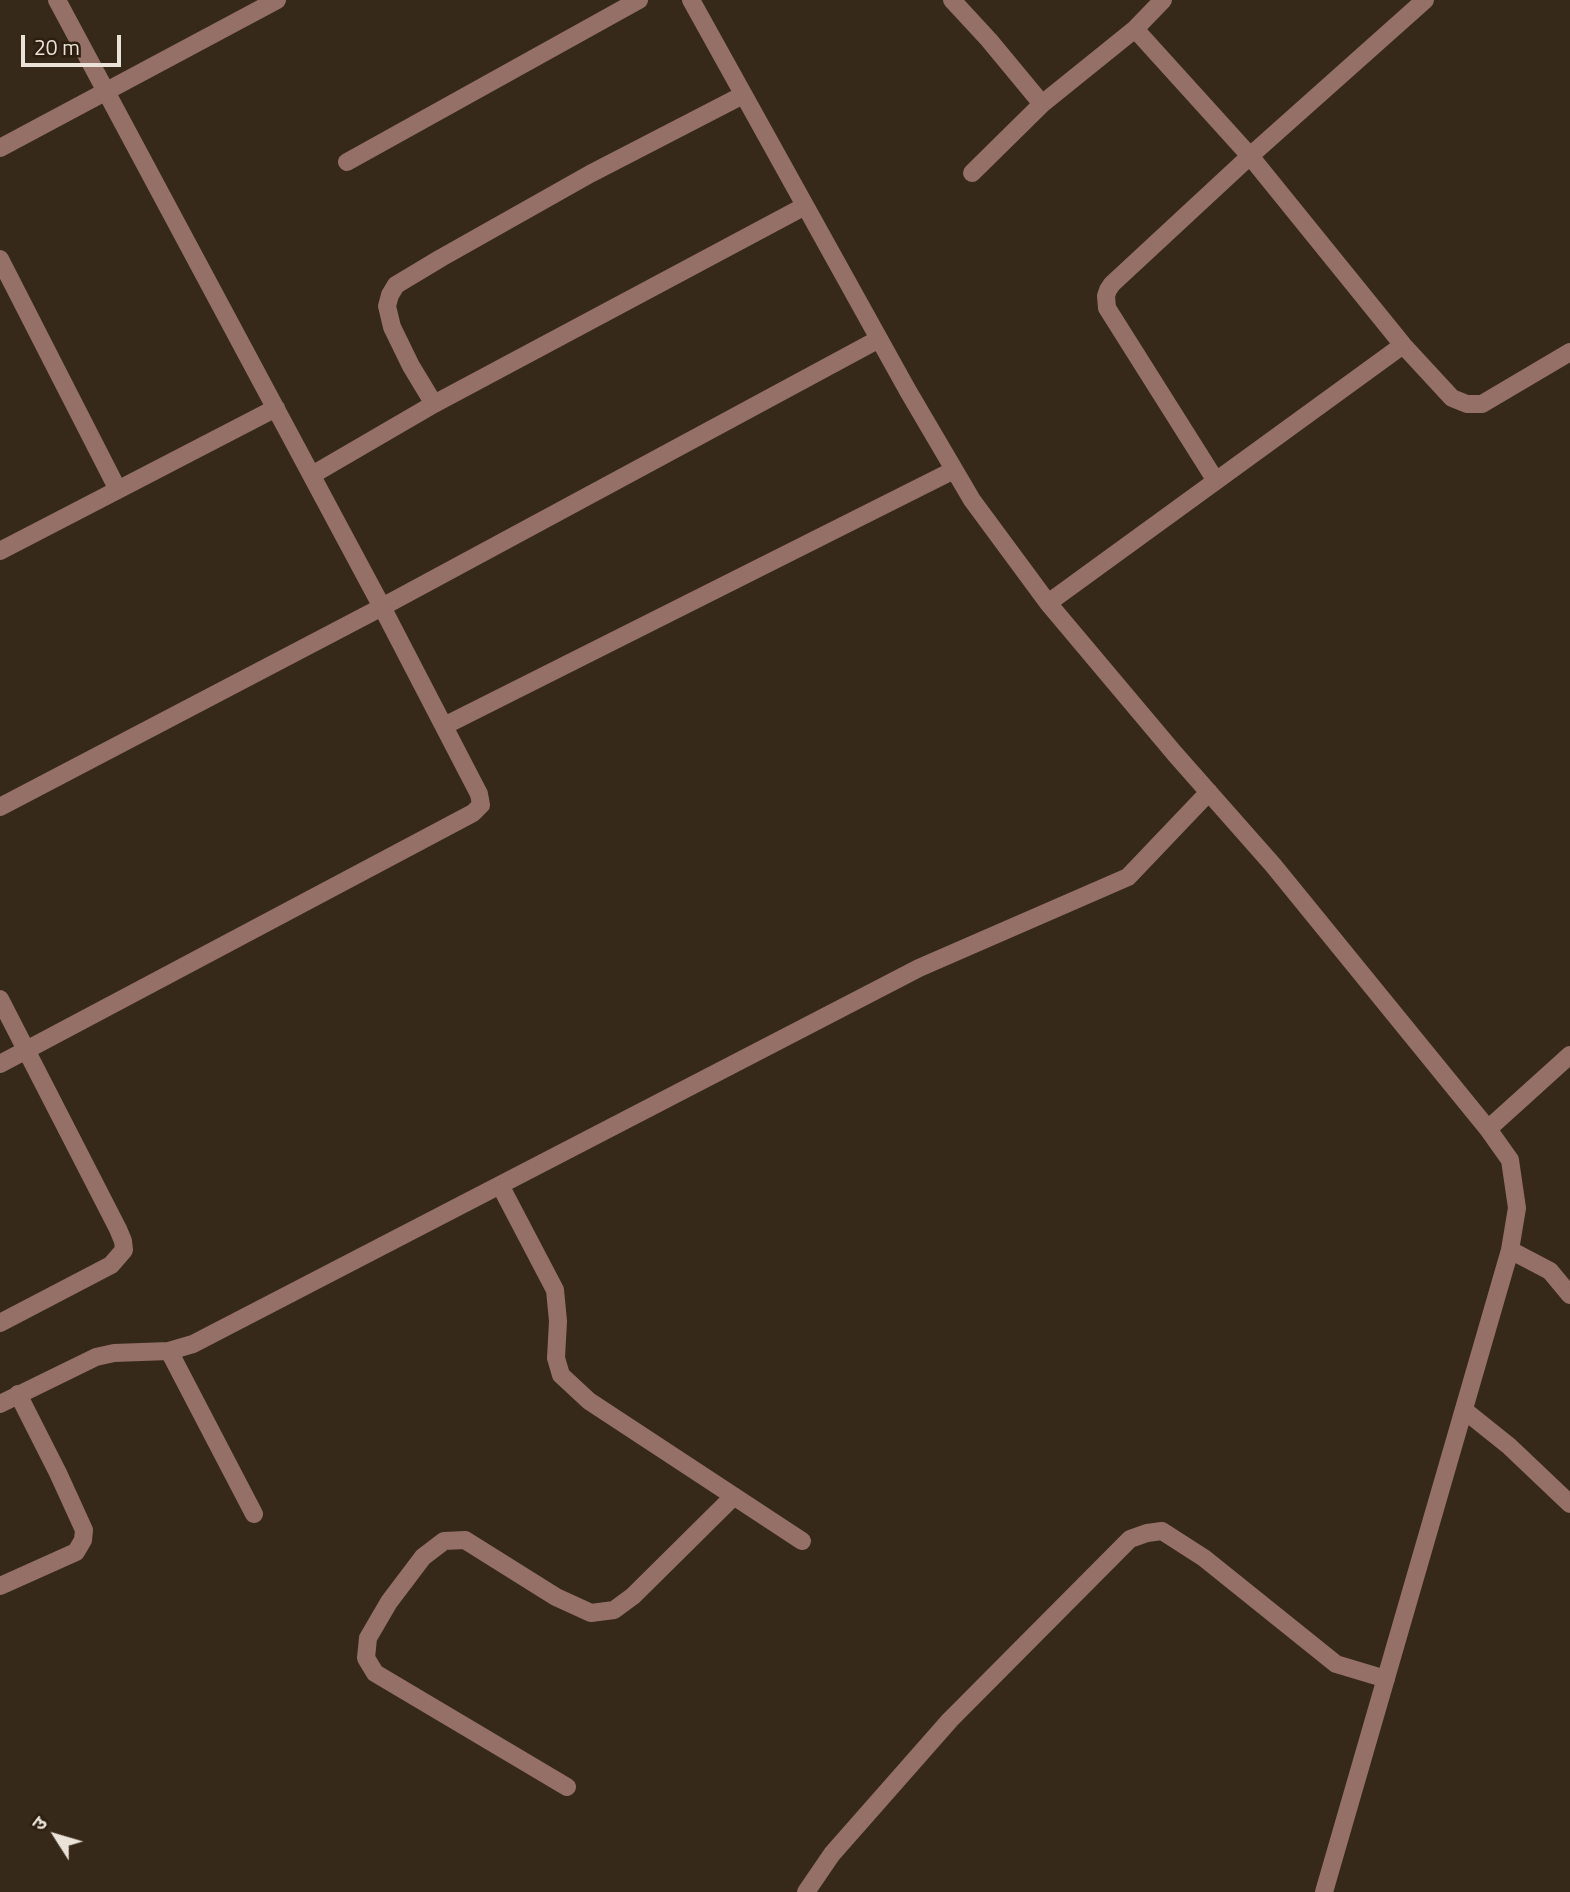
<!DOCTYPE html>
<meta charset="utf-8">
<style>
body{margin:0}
#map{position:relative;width:1570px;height:1892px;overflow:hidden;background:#362919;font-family:"Titillium Web","Noto Sans Devanagari",sans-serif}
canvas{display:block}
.north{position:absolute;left:21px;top:1801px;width:70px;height:70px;-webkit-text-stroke:5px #2c1f10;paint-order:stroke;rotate:307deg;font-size:19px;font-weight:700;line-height:28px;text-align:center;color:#ebe2d8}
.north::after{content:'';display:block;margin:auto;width:24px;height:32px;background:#ebe2d8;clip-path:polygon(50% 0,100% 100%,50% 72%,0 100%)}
.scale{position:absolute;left:21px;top:35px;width:100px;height:32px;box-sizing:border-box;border:4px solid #ebe2d8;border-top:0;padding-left:9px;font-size:21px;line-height:24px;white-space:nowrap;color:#ebe2d8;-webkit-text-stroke:5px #2c1f10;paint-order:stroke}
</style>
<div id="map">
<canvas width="1570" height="1892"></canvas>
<div class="north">उ</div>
<div class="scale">20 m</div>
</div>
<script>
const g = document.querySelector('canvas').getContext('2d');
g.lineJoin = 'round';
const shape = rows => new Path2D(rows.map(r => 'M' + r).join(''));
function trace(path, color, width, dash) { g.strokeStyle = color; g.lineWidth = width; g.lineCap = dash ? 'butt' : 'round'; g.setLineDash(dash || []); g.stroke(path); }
trace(shape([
 [691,0,908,391,972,500,1048,603,1175,754,1273,865,1488,1129,1510,1160,1517,1208,1510,1250,1324,1892],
 [952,0,989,40,1042,104],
 [1135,29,1250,156,1403,345,1452,398,1467,404,1482,404,1570,352],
 [0,148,277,0],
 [347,162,639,0],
 [972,173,1042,104,1135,29,1163,0],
 [0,259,118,490],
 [434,404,411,366,392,327,387,306,390,295,396,285,441,258,590,174,743,95],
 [312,475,434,404,805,206],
 [1216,481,1107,308,1106,296,1108,290,1112,284,1250,156,1425,0],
 [0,551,276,408],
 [1048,603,1403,345],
 [444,726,954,470],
 [0,807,382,607,879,339],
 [0,999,118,1229,123,1241,124,1250,111,1265,0,1323],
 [0,1064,473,813,481,805,479,794,382,607,57,0],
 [1488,1129,1570,1055],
 [500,1185,555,1290,558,1321,556,1358,561,1375,589,1401,802,1541],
 [1510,1250,1550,1271,1570,1295],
 [169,1351,254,1514],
 [0,1404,96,1357,114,1353,169,1351,193,1344,919,968,1128,877,1209,792],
 [1464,1410,1509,1446,1570,1504],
 [0,1586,76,1552,83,1540,84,1530,58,1473,18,1394],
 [567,1787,375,1673,366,1658,368,1638,389,1602,423,1557,444,1541,465,1540,556,1597,591,1613,614,1610,633,1596,734,1496],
 [806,1892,832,1854,950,1720,1130,1539,1147,1533,1162,1531,1204,1558,1336,1664,1386,1679]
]), '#957066', 18);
</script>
